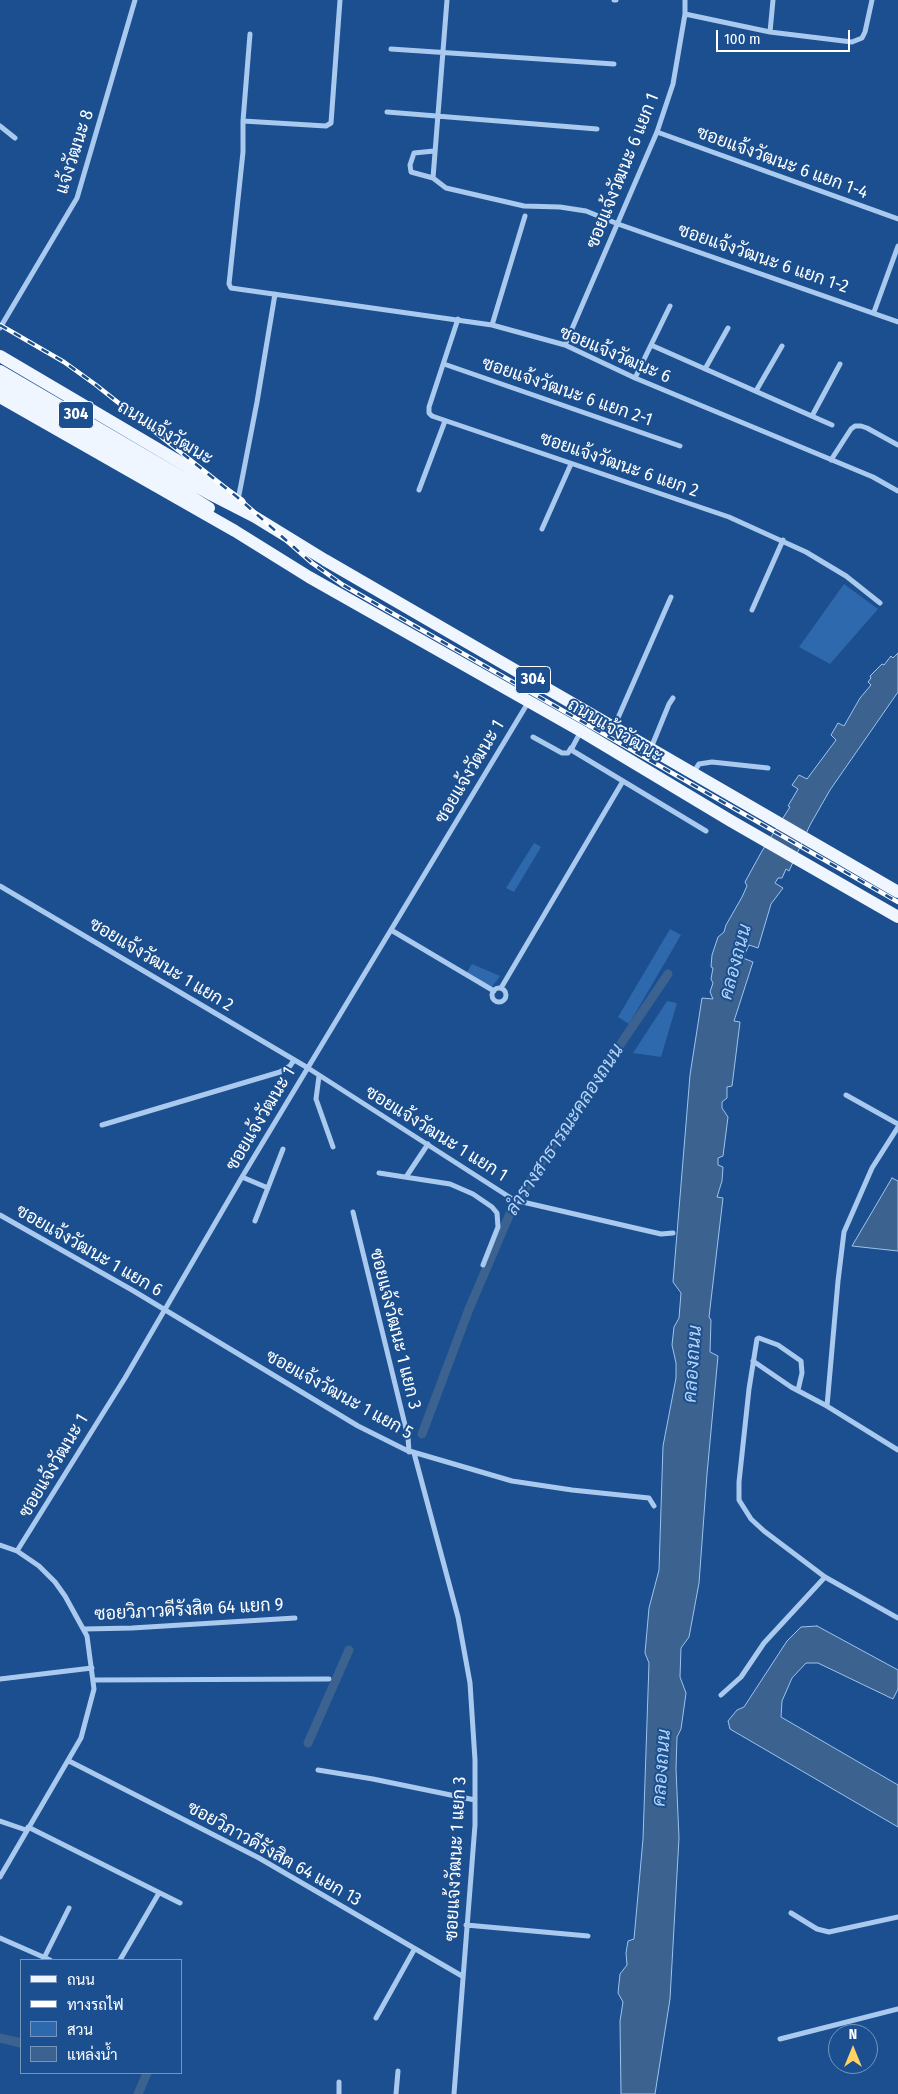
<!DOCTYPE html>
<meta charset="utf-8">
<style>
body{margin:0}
#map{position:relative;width:898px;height:2094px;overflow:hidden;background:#1b4f8f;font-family:"Fira Sans Condensed",Sarabun,sans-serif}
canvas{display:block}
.legend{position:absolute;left:20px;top:1959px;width:162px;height:115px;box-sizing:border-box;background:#1b4f8f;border:1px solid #7695bc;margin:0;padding:6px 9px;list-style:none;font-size:15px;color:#fff}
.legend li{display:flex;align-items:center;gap:10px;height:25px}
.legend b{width:25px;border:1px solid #7695bc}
.north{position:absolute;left:828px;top:2024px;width:50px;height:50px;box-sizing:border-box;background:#1b4f8f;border:1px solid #7695bc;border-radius:50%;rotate:0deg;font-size:14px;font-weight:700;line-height:20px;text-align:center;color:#fff}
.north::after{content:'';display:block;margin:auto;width:18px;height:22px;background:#ffd166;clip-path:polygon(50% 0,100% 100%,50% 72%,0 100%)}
.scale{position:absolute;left:716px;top:30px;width:134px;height:22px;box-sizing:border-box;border:2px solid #fff;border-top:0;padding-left:6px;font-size:15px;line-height:18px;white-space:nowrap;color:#fff;-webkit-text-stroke:4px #1b4f8f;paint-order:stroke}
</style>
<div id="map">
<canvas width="898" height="2094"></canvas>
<ul class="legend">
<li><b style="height:6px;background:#f0f6ff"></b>ถนน</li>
<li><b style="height:6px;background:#fff"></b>ทางรถไฟ</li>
<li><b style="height:14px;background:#2e69ad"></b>สวน</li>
<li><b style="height:14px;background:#3c6290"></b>แหล่งน้ำ</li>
</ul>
<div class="north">N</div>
<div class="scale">100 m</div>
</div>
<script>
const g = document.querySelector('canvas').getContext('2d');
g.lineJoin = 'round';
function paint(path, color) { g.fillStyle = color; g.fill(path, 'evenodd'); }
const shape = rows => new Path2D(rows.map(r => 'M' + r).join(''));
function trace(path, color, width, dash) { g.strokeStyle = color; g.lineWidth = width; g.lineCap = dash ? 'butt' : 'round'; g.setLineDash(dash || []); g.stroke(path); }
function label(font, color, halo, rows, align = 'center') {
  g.font = font + ' "Fira Sans Condensed",Sarabun,sans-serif'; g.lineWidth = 4; g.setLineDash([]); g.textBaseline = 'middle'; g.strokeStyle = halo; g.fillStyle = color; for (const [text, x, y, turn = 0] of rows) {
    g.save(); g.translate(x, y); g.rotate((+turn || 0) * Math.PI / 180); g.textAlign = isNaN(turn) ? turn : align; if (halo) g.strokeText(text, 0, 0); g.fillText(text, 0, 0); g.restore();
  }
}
paint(shape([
 [844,584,878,609,830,664,799,647],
 [534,843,541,847,514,892,506,888],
 [670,929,681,935,629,1024,618,1017],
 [472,964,500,976,492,987,467,972],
 [667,1001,677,1003,661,1057,633,1053]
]), '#2e69ad');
const water = shape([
 [898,653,898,692,830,790,810,825,789,871,786,869,782,878,778,878,775,883,783,888,771,904,758,948,749,945,743,958,753,962,734,1021,740,1022,732,1086,727,1087,727,1098,722,1102,722,1108,728,1117,723,1156,718,1158,718,1165,723,1167,722,1181,717,1197,723,1198,709,1317,711,1320,710,1352,718,1356,707,1474,699,1583,689,1637,681,1648,680,1677,686,1693,681,1729,677,1737,676,1769,679,1838,670,1999,655,2094,621,2094,620,2021,623,2002,618,1993,620,1974,627,1965,626,1953,628,1941,634,1939,643,1839,649,1663,645,1653,649,1608,659,1570,663,1446,676,1378,676,1363,672,1345,674,1327,679,1318,681,1293,673,1282,690,1075,702,998,713,999,710,992,713,983,711,979,713,968,711,967,712,955,718,937,724,932,726,925,742,897,747,886,745,882,762,851,790,807,788,806,798,789,792,785,799,775,807,779,836,740,831,735,838,723,844,726,860,698,871,685,868,682,871,678,870,676,882,664,884,665,891,656,893,658,898,653],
 [892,1178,898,1181,898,1251,852,1246,892,1178],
 [817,1626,898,1670,898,1689,893,1699,818,1663,806,1663,792,1678,782,1701,781,1717,898,1785,898,1827,730,1729,728,1721,737,1710,744,1707,787,1641,801,1627,817,1626]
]);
paint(water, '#3c6290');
trace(water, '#9cc4f0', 1);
trace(shape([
 [422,1434,469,1309,514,1204,528,1185,545,1156,668,974],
 [308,1743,349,1650],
 [0,2038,21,2043],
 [138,2094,147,2073]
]), '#3c6290', 9);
trace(shape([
 [447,0,433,178,446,188,524,206,560,207,586,211,618,224,898,322],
 [614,0,616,0],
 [685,14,770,32,852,42,862,38,865,32,872,0],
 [770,32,773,0],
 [250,34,243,121,243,152,229,284,231,288,492,325,565,345,635,378,873,477,898,491],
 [391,49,614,64],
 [387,112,597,129],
 [243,121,326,126,331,123,340,0],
 [0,126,15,138],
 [657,132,898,219],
 [433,178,411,172,410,165,414,153,434,151],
 [874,312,898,246],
 [458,319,429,407,429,413,432,416,729,517,806,552,846,576,880,603],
 [492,325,525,216],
 [0,328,77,198,135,0],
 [565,345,657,132,673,84,685,14,685,0],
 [651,345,670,306],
 [444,364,680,446],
 [705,369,728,328],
 [635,378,651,345,832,425],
 [756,391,782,346],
 [812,416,840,364],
 [831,460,851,429,855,426,861,426,867,428,898,445],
 [419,490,445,421],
 [238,500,257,402,275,294],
 [542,529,571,464],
 [752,610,783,540],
 [614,727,671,597],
 [581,731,572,748,573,751,706,831],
 [533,737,562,753,568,753,571,748],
 [651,748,669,704,673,698],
 [693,773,699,764,712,762,768,768],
 [0,886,308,1068,514,1200,661,1234,673,1233],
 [391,930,494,991],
 [501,988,623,781],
 '492 995a7 7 0 1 1 14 0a7 7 0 1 1-14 0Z',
 [319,1076,316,1099,333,1147],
 [846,1095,898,1124],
 [102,1125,280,1072,290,1066,294,1060],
 [379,1173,450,1184,473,1194,492,1207,497,1213,498,1227,483,1265],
 [242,1177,268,1188],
 [406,1177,428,1144],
 [353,1212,408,1437,409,1452],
 [0,1215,132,1290,358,1426,406,1450,512,1481,572,1490,649,1498,654,1506],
 [255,1221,283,1149],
 [753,1361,791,1387,827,1406,898,1450],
 [798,1390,802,1373,801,1361,778,1345,759,1338,757,1339,749,1389,739,1482,739,1500,751,1519,764,1531,825,1577,898,1618],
 [827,1406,838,1281,844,1232,872,1168,898,1127],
 [414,1453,458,1617,470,1683,475,1760,475,1825,454,2094],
 [0,1545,17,1551,39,1566,55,1582,65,1596,87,1636,94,1689,81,1738,0,1877],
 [17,1551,125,1378,242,1177,529,701],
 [85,1629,132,1628,295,1618],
 [0,1679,92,1668],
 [93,1680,329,1679],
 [721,1695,741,1677,764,1643,825,1577],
 [69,1761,259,1858,462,1976],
 [318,1770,373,1779,475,1800],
 [0,1821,26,1830],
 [28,1827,180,1903],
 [791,1913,817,1929,829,1932,898,1917],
 [466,1925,588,1936],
 [0,1938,50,1960],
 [44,1958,69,1908],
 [120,1960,159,1893],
 [376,2018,414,1950],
 [780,2039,898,2009],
 [339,2094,339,2082],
 [396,2094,398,2071]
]), '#a9c9ee', 5);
trace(shape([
 [0,356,195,471,240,503],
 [0,371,212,495,255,517,325,560,898,892],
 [0,384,146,468,209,508],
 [0,397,235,531,309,577,581,731,731,821,898,917]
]), '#f0f6ff', 12);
const rail = shape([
 [0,325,64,362,96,385,237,497,312,563,343,585,898,902]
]);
trace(rail, '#fff', 4.5);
trace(rail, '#1b4f8f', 2.5, [8]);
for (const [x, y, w] of [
 [76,415,35],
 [533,680,35]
]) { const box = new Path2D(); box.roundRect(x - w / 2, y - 13.5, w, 27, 4); g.fillStyle = '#1b4f8f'; g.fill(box); trace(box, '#fff', 1); }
label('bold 16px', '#fff', null, [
 ["304",76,415],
 ["304",533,680]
]);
label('18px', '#fff', '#1b4f8f', [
 ["แจ้งวัฒนะ 8",75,152,-72],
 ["ซอยแจ้งวัฒนะ 6 แยก 1-4",782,163,20],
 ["ซอยแจ้งวัฒนะ 6 แยก 1",623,171,-68],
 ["ซอยแจ้งวัฒนะ 6 แยก 1-2",763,259,19],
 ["ซอยแจ้งวัฒนะ 6",615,355,23],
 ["ซอยแจ้งวัฒนะ 6 แยก 2-1",567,392,19],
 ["ถนนแจ้งวัฒนะ",165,433,31],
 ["ซอยแจ้งวัฒนะ 6 แยก 2",619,465,19],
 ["ถนนแจ้งวัฒนะ",615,731,31],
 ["ซอยแจ้งวัฒนะ 1",470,772,-59],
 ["ซอยแจ้งวัฒนะ 1 แยก 2",161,965,31],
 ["ซอยแจ้งวัฒนะ 1",261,1119,-59],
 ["ซอยแจ้งวัฒนะ 1 แยก 1",436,1134,32],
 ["ซอยแจ้งวัฒนะ 1 แยก 6",89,1251,30],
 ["ซอยแจ้งวัฒนะ 1 แยก 3",395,1329,76],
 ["ซอยแจ้งวัฒนะ 1 แยก 5",339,1395,29],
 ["ซอยแจ้งวัฒนะ 1",54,1466,-59],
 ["ซอยวิภาวดีรังสิต 64 แยก 9",189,1610,-3],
 ["ซอยวิภาวดีรังสิต 64 แยก 13",274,1854,29],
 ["ซอยแจ้งวัฒนะ 1 แยก 3",456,1859,-87]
]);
label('italic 19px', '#b5d3f5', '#1b4f8f', [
 ["คลองถนน",736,962,-75],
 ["ลำรางสาธารณะคลองถนน",565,1130,-57],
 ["คลองถนน",693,1364,-86],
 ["คลองถนน",662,1768,-86]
]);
</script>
